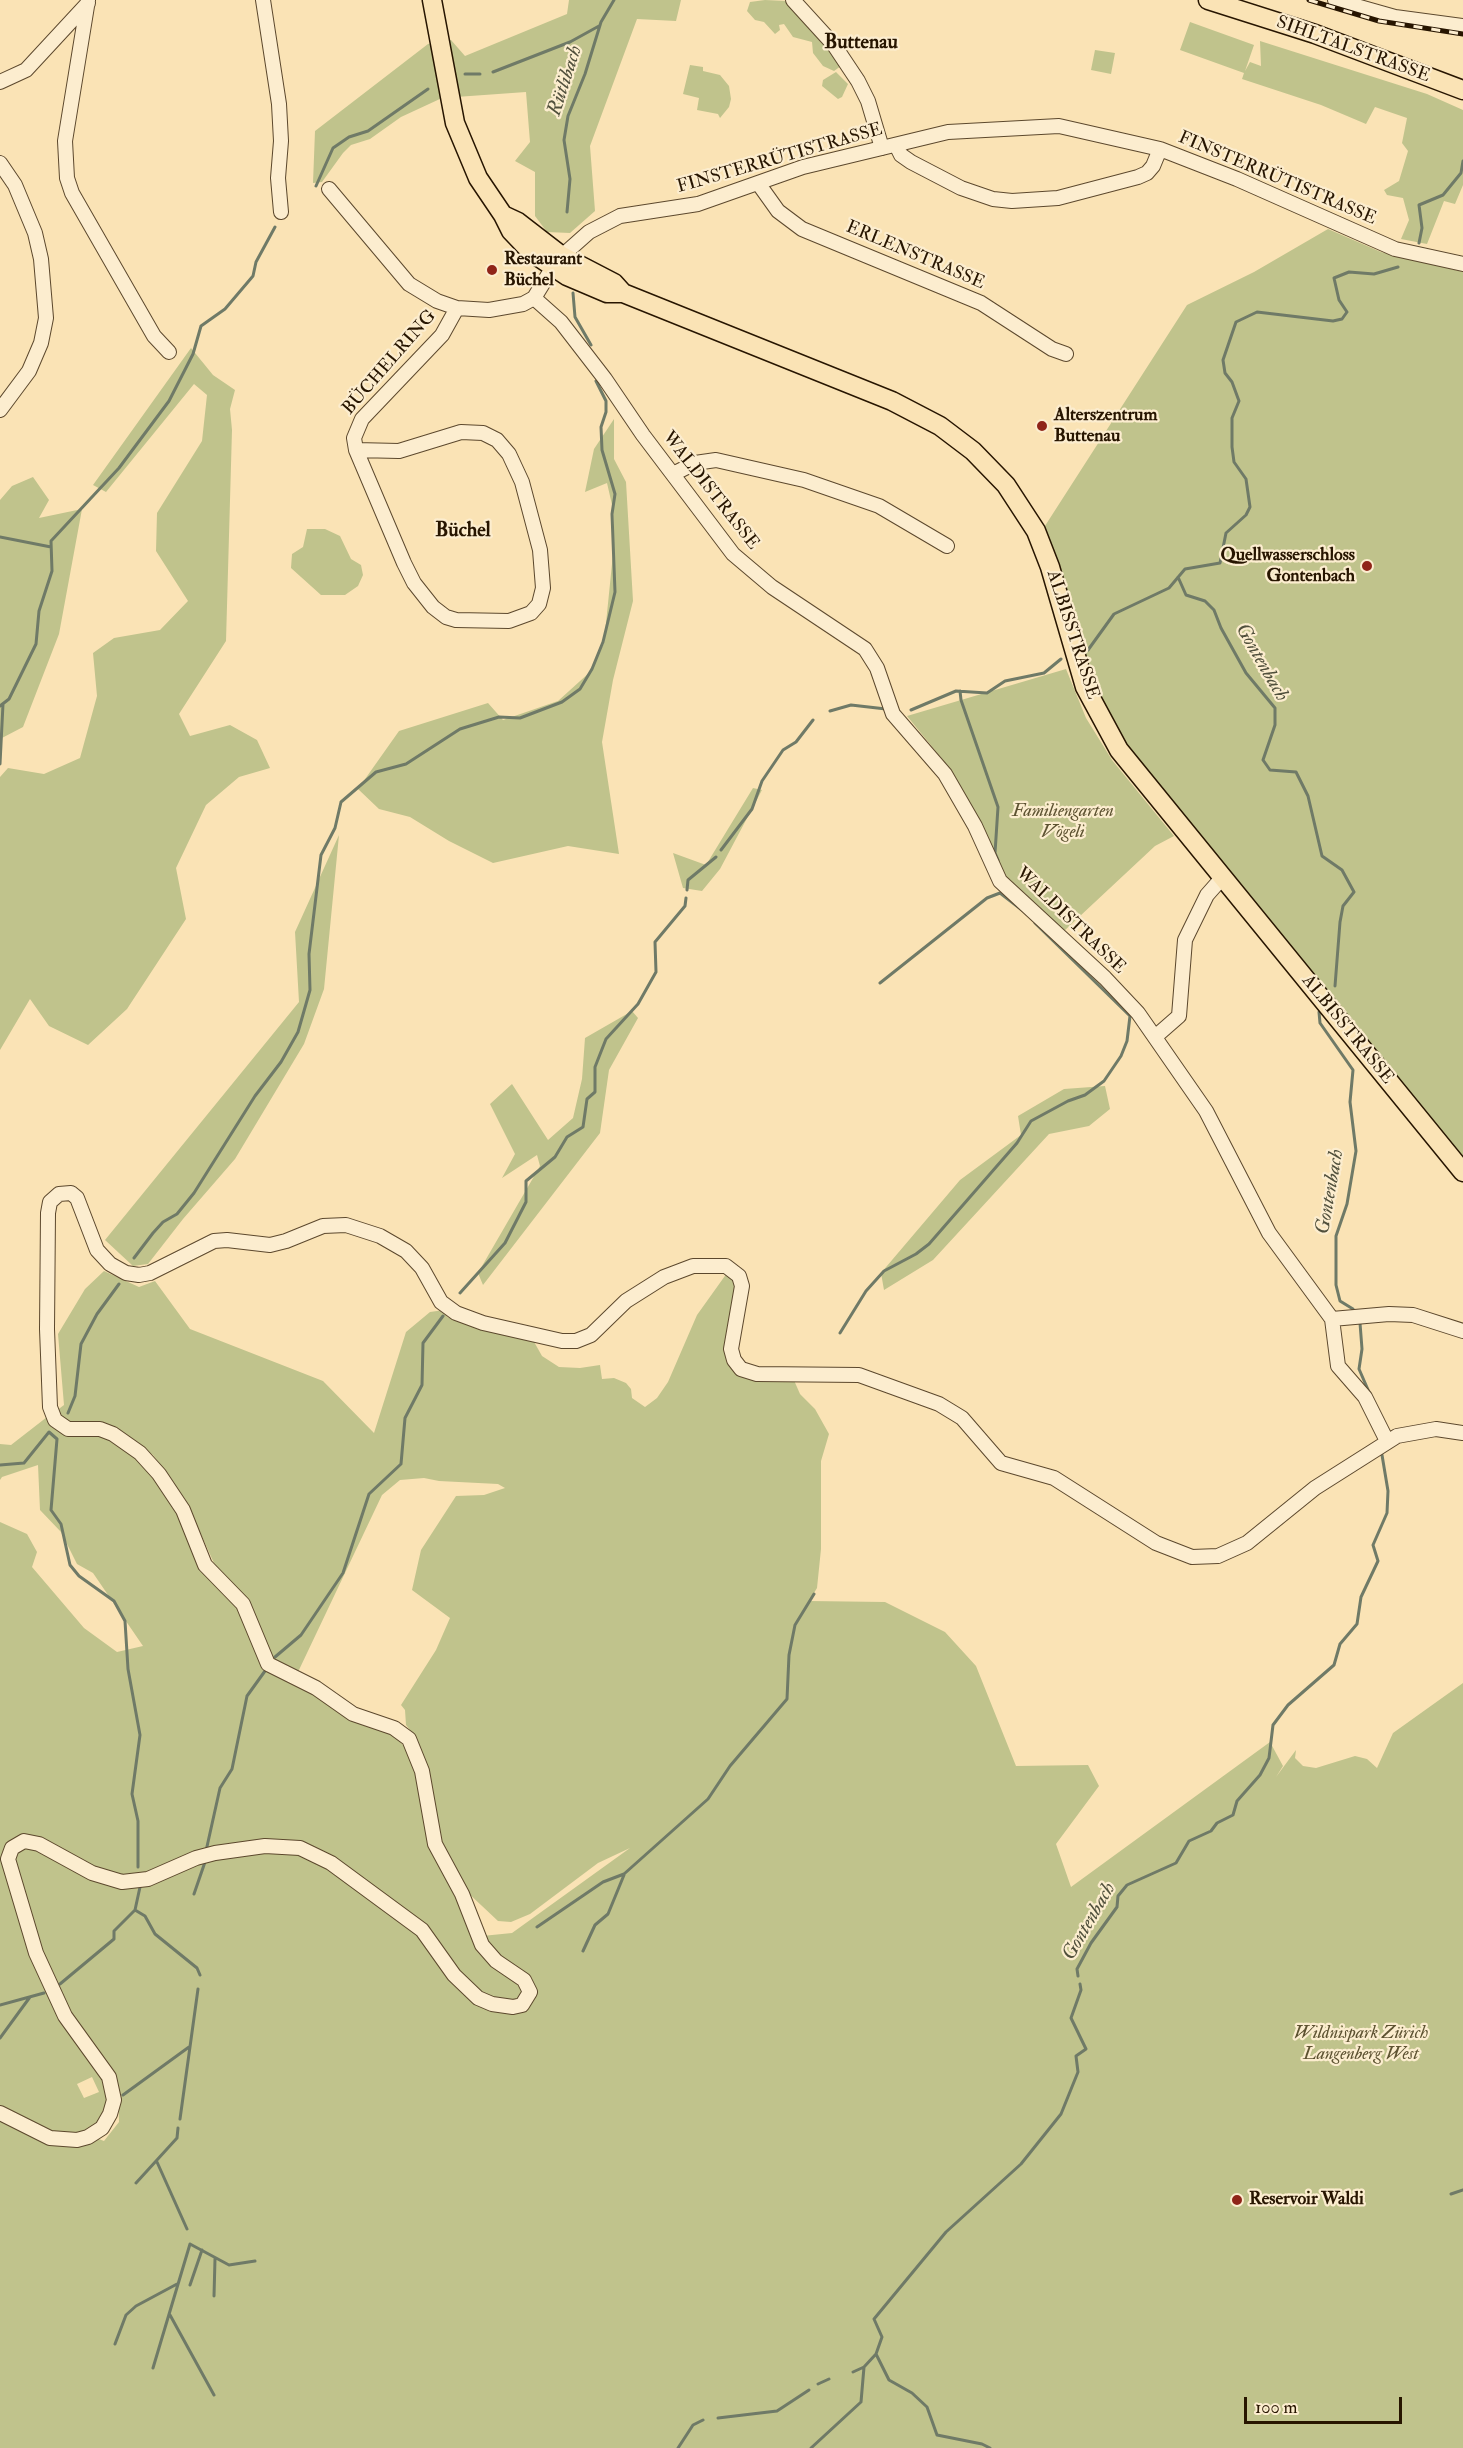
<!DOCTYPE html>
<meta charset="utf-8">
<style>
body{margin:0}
#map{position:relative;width:1463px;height:2448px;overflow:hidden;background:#fae3b5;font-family:"IM FELL Double Pica",serif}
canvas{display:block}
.scale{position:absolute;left:1244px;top:2397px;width:158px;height:27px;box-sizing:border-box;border:3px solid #271500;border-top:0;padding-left:8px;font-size:18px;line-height:21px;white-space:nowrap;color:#271500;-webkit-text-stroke:4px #fcedcf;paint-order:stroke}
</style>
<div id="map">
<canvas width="1463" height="2448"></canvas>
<div class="scale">100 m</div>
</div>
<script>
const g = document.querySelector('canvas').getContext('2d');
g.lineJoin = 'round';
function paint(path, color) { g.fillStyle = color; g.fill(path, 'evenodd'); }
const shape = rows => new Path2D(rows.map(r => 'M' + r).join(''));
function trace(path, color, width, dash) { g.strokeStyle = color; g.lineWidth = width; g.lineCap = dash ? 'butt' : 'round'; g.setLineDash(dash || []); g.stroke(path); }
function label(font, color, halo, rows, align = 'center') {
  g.font = font + ' "IM FELL Double Pica",serif'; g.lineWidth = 4.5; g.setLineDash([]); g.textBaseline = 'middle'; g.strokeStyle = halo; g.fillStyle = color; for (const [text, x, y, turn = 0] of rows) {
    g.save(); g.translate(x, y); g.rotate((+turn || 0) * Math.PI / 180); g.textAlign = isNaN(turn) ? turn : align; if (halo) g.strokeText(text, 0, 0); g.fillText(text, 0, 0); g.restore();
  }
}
paint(shape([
 [569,0,681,0,676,21,637,19,590,146,595,211,570,233,547,232,535,216,535,172,515,161,530,142,526,92,442,98,401,117,370,139,351,145,343,153,322,182,313,183,315,131,428,44,451,40,465,56,567,14],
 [765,0,786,1,806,10,841,66,834,71,823,66,813,53,812,42,793,37,784,24,779,25,780,30,775,34,764,22,755,20,747,11,750,2],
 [1190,22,1254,45,1245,71,1250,62,1261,66,1260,41,1427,94,1463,110,1463,185,1455,204,1444,201,1427,244,1401,239,1409,220,1403,198,1387,195,1384,190,1399,181,1408,151,1402,143,1407,118,1375,107,1366,124,1321,105,1242,79,1244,73,1180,50],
 [1095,50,1115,53,1111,74,1091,70],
 [690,65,703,67,703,71,720,75,729,86,731,99,729,107,720,118,718,114,697,110,699,98,683,94],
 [836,72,848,84,842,97,838,99,822,86,823,80],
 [1328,229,1381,252,1463,272,1463,1158,1127,746,1094,684,1066,587,1043,529,1187,305,1254,272],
 [191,348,213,375,235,390,230,409,232,430,226,641,179,714,190,736,230,725,257,740,270,768,239,777,206,805,176,868,186,919,127,1009,88,1045,49,1026,30,999,0,1050,0,777,8,768,44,774,80,758,97,696,93,653,114,638,160,630,188,601,156,551,157,513,202,441,207,395,194,384,106,492,93,485],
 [614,419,614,459,626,482,633,601,613,680,602,742,619,854,568,846,493,863,449,841,410,817,379,809,358,789,399,731,488,703,503,720,558,701,590,672,604,643,614,544,613,509,607,483,585,492,594,449],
 [33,477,49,500,39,518,82,509,59,634,23,727,0,739,0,500,12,486],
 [307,529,325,529,340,536,351,559,361,565,363,575,358,586,345,595,321,595,291,568,292,554,303,547],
 [1066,669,1086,718,1112,760,1174,836,1155,846,1064,931,1002,876,951,770,907,716],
 [753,788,762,790,720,869,702,891,683,888,673,853,706,865],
 [339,835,324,989,304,1044,235,1159,183,1219,148,1264,133,1266,105,1240,299,1002,295,932],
 [632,1011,638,1018,609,1070,600,1133,483,1285,478,1273,540,1166,537,1155,502,1178,515,1154,490,1104,512,1084,548,1140,573,1118,582,1079,585,1038],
 [1105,1086,1110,1109,1089,1126,1049,1134,933,1260,884,1290,881,1273,960,1180,1021,1135,1018,1116,1064,1089],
 [104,1271,139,1287,155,1281,190,1329,323,1381,374,1433,406,1332,430,1312,444,1310,447,1317,458,1321,533,1340,542,1356,559,1367,580,1368,600,1365,602,1379,614,1378,626,1383,631,1389,632,1398,645,1407,657,1398,668,1382,697,1315,727,1273,735,1282,737,1290,724,1351,727,1363,745,1378,793,1378,800,1394,815,1409,829,1434,821,1461,821,1549,817,1588,809,1601,885,1602,945,1632,976,1666,1016,1766,1088,1765,1099,1786,1056,1844,1071,1887,1270,1742,1283,1766,1276,1777,1296,1750,1295,1758,1303,1766,1316,1768,1355,1756,1367,1759,1377,1768,1393,1733,1463,1683,1463,2448,0,2448,0,1522,27,1534,37,1552,32,1567,84,1628,117,1652,143,1646,93,1573,77,1564,61,1532,40,1510,38,1465,2,1477,0,1480,0,1444,11,1445,47,1417,52,1427,64,1434,94,1433,112,1437,154,1475,236,1602,265,1670,300,1684,362,1725,393,1735,409,1751,414,1761,430,1845,482,1936,512,1933,630,1848,598,1863,530,1914,511,1922,498,1921,465,1890,440,1844,434,1811,436,1808,432,1802,424,1760,417,1739,406,1725,405,1710,401,1705,436,1650,450,1618,412,1590,421,1550,456,1496,484,1495,505,1488,498,1484,439,1481,424,1478,400,1480,382,1495,298,1672,280,1666,269,1655,246,1598,218,1572,185,1499,153,1455,139,1446,65,1422,56,1411,64,1405,58,1334,85,1289],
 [111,2070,118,2082,119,2122,104,2141,96,2138,76,2147,45,2142,90,2131,102,2120,107,2106],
 [92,2077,99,2092,84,2098,77,2084]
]), '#c0c38c');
trace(shape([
 [493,72,570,42,599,26],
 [465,74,480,74],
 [316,186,333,148,349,137,368,131,428,89],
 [567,212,570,179,564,140,568,116,585,74,601,22,614,0],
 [1419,243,1422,228,1419,205,1443,195,1461,173,1463,161],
 [573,293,575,317,591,345],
 [0,537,51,547],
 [1178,577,1186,595,1205,601,1214,610,1221,628,1246,673,1275,708,1275,725,1263,760,1270,770,1296,772,1308,796,1322,856,1342,870,1354,892,1343,906,1340,922,1335,986],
 [1088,650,1114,614,1169,588,1185,569,1220,563,1226,533,1246,515,1250,507,1246,479,1234,462,1232,447,1232,418,1239,401,1232,382,1225,373,1223,360,1236,322,1257,312,1333,321,1342,319,1347,312,1339,300,1334,278,1349,272,1374,274,1398,267],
 [960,691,961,700,998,807,995,853,998,860],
 [0,706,9,699,36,644,39,611,52,571,51,541,119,468,169,401,193,354,201,326,225,309,253,276,256,262,275,227],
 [911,710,956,691,987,693,1005,681,1044,673,1061,659],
 [830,711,851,705,886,709],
 [0,764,3,704],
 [721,850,752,809,762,781,783,750,796,742,813,720],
 [687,890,688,880,716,857],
 [880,983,987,898,1000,893,1022,910],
 [1319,1012,1320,1023,1353,1070,1350,1102,1356,1151,1347,1204,1336,1236,1336,1285,1340,1301,1353,1309],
 [134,1258,153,1233,163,1222,177,1214,194,1193,255,1096,281,1062,298,1032,310,990,309,954,321,855,335,828,341,802,376,772,406,764,460,729,499,717,520,718,562,702,580,689,592,669,603,642,615,592,612,514,615,494,602,450,601,427,606,412,606,401,596,381],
 [460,1293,505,1243,526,1202,526,1181,555,1157,567,1137,583,1127,587,1099,595,1092,595,1067,606,1039,638,1004,656,972,655,942,685,906,686,898],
 [1360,1323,1362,1349,1359,1369,1369,1392],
 [840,1333,866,1291,884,1271,916,1254,929,1244,1017,1143,1031,1121,1068,1101,1085,1095,1104,1081,1121,1056,1127,1041,1130,1016,1035,923],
 [68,1413,75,1396,81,1344,97,1314,119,1284],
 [0,1465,24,1463,49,1432,57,1439,51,1510,61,1524,70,1565,79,1576,114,1601,125,1621,128,1669,140,1735,132,1794,138,1821,138,1867],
 [275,1657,301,1635,343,1573,369,1494,401,1464,405,1418,422,1385,423,1343,443,1316],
 [206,1851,220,1788,232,1769,247,1696,265,1671],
 [194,1894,205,1862],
 [135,1910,145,1916,155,1934,197,1968,200,1975],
 [537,1927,603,1882,624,1874,708,1799,730,1766,787,1699,789,1655,795,1625,814,1594],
 [583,1951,595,1925,608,1914,624,1875],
 [1078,1976,1077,1969,1091,1943,1117,1907,1118,1896,1127,1885,1176,1863,1189,1841,1211,1831,1217,1823,1233,1815,1237,1801,1260,1775,1269,1758,1273,1725,1288,1705,1334,1665,1340,1644,1357,1624,1361,1597,1378,1561,1373,1545,1387,1513,1388,1491,1382,1455],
 [60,1984,114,1939,114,1931,135,1910,140,1887],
 [0,2005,44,1993],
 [0,2038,30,1997],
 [123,2095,189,2047],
 [180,2119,198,1989],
 [157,2162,187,2229],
 [136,2183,177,2138,178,2128],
 [1451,2194,1463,2190],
 [190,2285,202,2250],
 [214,2296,215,2259],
 [170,2315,214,2395],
 [115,2344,126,2315,136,2306,177,2284],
 [876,2354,889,2380,912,2393,927,2407,937,2435,982,2444,990,2448],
 [153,2368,190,2244,229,2265,255,2261],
 [853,2372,864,2367],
 [818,2384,829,2379],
 [718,2418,777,2411,809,2390],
 [678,2448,693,2425,703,2420],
 [811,2448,861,2402,864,2367,876,2354,882,2337,874,2319,946,2232,1021,2164,1061,2114,1078,2072,1076,2056,1086,2049,1071,2018,1081,1990,1080,1984]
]), '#6f7a67', 3);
const minor = shape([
 [88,0,65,141,67,178,72,193,154,336,169,352],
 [263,0,279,104,281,141,278,178,281,212],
 [793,0,834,45,858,81,868,101,882,148],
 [1335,0,1395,17,1463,26],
 [0,82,26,70,88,3],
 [896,145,901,155,911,162,961,188,993,199,1012,201,1058,198,1138,177,1147,173,1153,166,1160,149],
 [0,163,15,185,35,233,41,259,46,318,41,343,29,371,0,410],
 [758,183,778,211,802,229,981,303,1052,349,1066,354],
 [329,189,409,284,437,301,457,308],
 [562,256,589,232,620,216,698,204,803,167,948,132,1059,126,1160,149,1237,179,1395,249,1463,264],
 [534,298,561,322,605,379,643,435,733,554,772,587,865,649,877,668,893,714,945,774,975,826,1000,881,1105,978,1138,1013,1206,1111,1269,1233,1332,1319,1338,1366,1365,1397,1387,1441],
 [356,450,399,451,461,432,483,433,497,440,509,454,522,482,540,550,543,588,539,604,531,613,509,621,456,620,446,617,433,607,414,583,404,563,356,450,354,438,362,419,442,335,457,308,489,310,523,304,534,298,553,267],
 [673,474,695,463,716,460,804,480,879,506,947,546],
 [1155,1037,1179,1016,1185,940,1207,895,1222,878],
 [1332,1319,1389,1314,1413,1315,1463,1331],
 [0,2113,50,2138,77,2140,88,2137,102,2128,110,2114,114,2100,109,2077,65,2016,36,1953,8,1859,12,1848,24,1841,39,1844,92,1873,122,1882,148,1879,196,1858,215,1853,265,1846,300,1848,331,1863,422,1930,454,1975,478,1998,492,2004,513,2007,522,2005,530,1992,524,1980,496,1961,482,1945,462,1894,435,1844,422,1771,409,1739,394,1728,353,1714,316,1688,268,1664,243,1604,205,1565,183,1510,159,1474,140,1453,113,1434,100,1429,68,1429,55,1420,50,1407,47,1329,48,1213,50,1202,59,1194,71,1193,77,1198,97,1250,110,1264,126,1273,139,1275,150,1273,214,1241,227,1240,270,1245,286,1241,323,1226,346,1225,380,1236,406,1251,422,1268,441,1302,456,1313,483,1323,562,1341,576,1341,591,1335,626,1301,664,1277,693,1266,726,1266,739,1276,742,1286,731,1349,734,1360,741,1369,757,1374,859,1375,939,1404,962,1418,1001,1463,1054,1478,1156,1543,1192,1557,1218,1556,1247,1543,1315,1488,1397,1436,1436,1429,1463,1433]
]);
const major = shape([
 [432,0,455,123,478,178,503,215,511,231,531,252,567,276,607,293,622,293],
 [1208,0,1315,34,1463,90],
 [503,215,518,222,562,256,614,283,623,293,892,401,940,426,973,451,1006,485,1036,531,1050,567,1085,687,1119,750,1463,1172]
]);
trace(minor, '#5c482d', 16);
trace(major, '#271500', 21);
trace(minor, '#fcedcf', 14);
trace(major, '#fae3b5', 18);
const rail = shape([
 [1309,0,1379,21,1463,34]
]);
trace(rail, '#271500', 5);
trace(rail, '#fcedcf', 3, [9]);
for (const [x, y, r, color] of [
 [492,270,6,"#8f2418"],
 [1042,426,6,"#8f2418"],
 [1367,566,6,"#8f2418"],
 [1237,2200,6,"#8f2418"]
]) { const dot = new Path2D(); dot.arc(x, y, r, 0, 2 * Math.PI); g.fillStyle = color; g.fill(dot); trace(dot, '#fcedcf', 2); }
label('18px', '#271500', '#fcedcf', [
 ["SIHLTALSTRASSE",1353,50,20],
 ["FINSTERRÜTISTRASSE",780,159,-16],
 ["FINSTERRÜTISTRASSE",1277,179,23],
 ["ERLENSTRASSE",915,256,23],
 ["BÜCHELRING",390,363,-49],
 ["WALDISTRASSE",710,491,52],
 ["ALBISSTRASSE",1072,635,72],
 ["WALDISTRASSE",1070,921,44],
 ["ALBISSTRASSE",1347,1030,51]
]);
label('bold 18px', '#271500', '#fcedcf', [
 ["Restaurant",504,260],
 ["Büchel",504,281],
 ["Alterszentrum",1054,416],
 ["Buttenau",1054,437],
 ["Quellwasserschloss",1355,556,"right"],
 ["Gontenbach",1355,577,"right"],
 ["Reservoir Waldi",1249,2200]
], 'left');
label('italic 18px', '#5d5231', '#fcedcf', [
 ["Familiengarten",1063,812],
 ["Vögeli",1063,833],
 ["Wildnispark Zürich",1361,2034],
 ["Langenberg West",1361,2055]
]);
label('bold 20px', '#271500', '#fcedcf', [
 ["Buttenau",861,44],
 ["Büchel",463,532]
]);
label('italic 20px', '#51503c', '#fcedcf', [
 ["Rütlibach",566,81,-72],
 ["Gontenbach",1261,663,60],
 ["Gontenbach",1331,1192,-80],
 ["Gontenbach",1090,1922,-60]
]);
</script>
